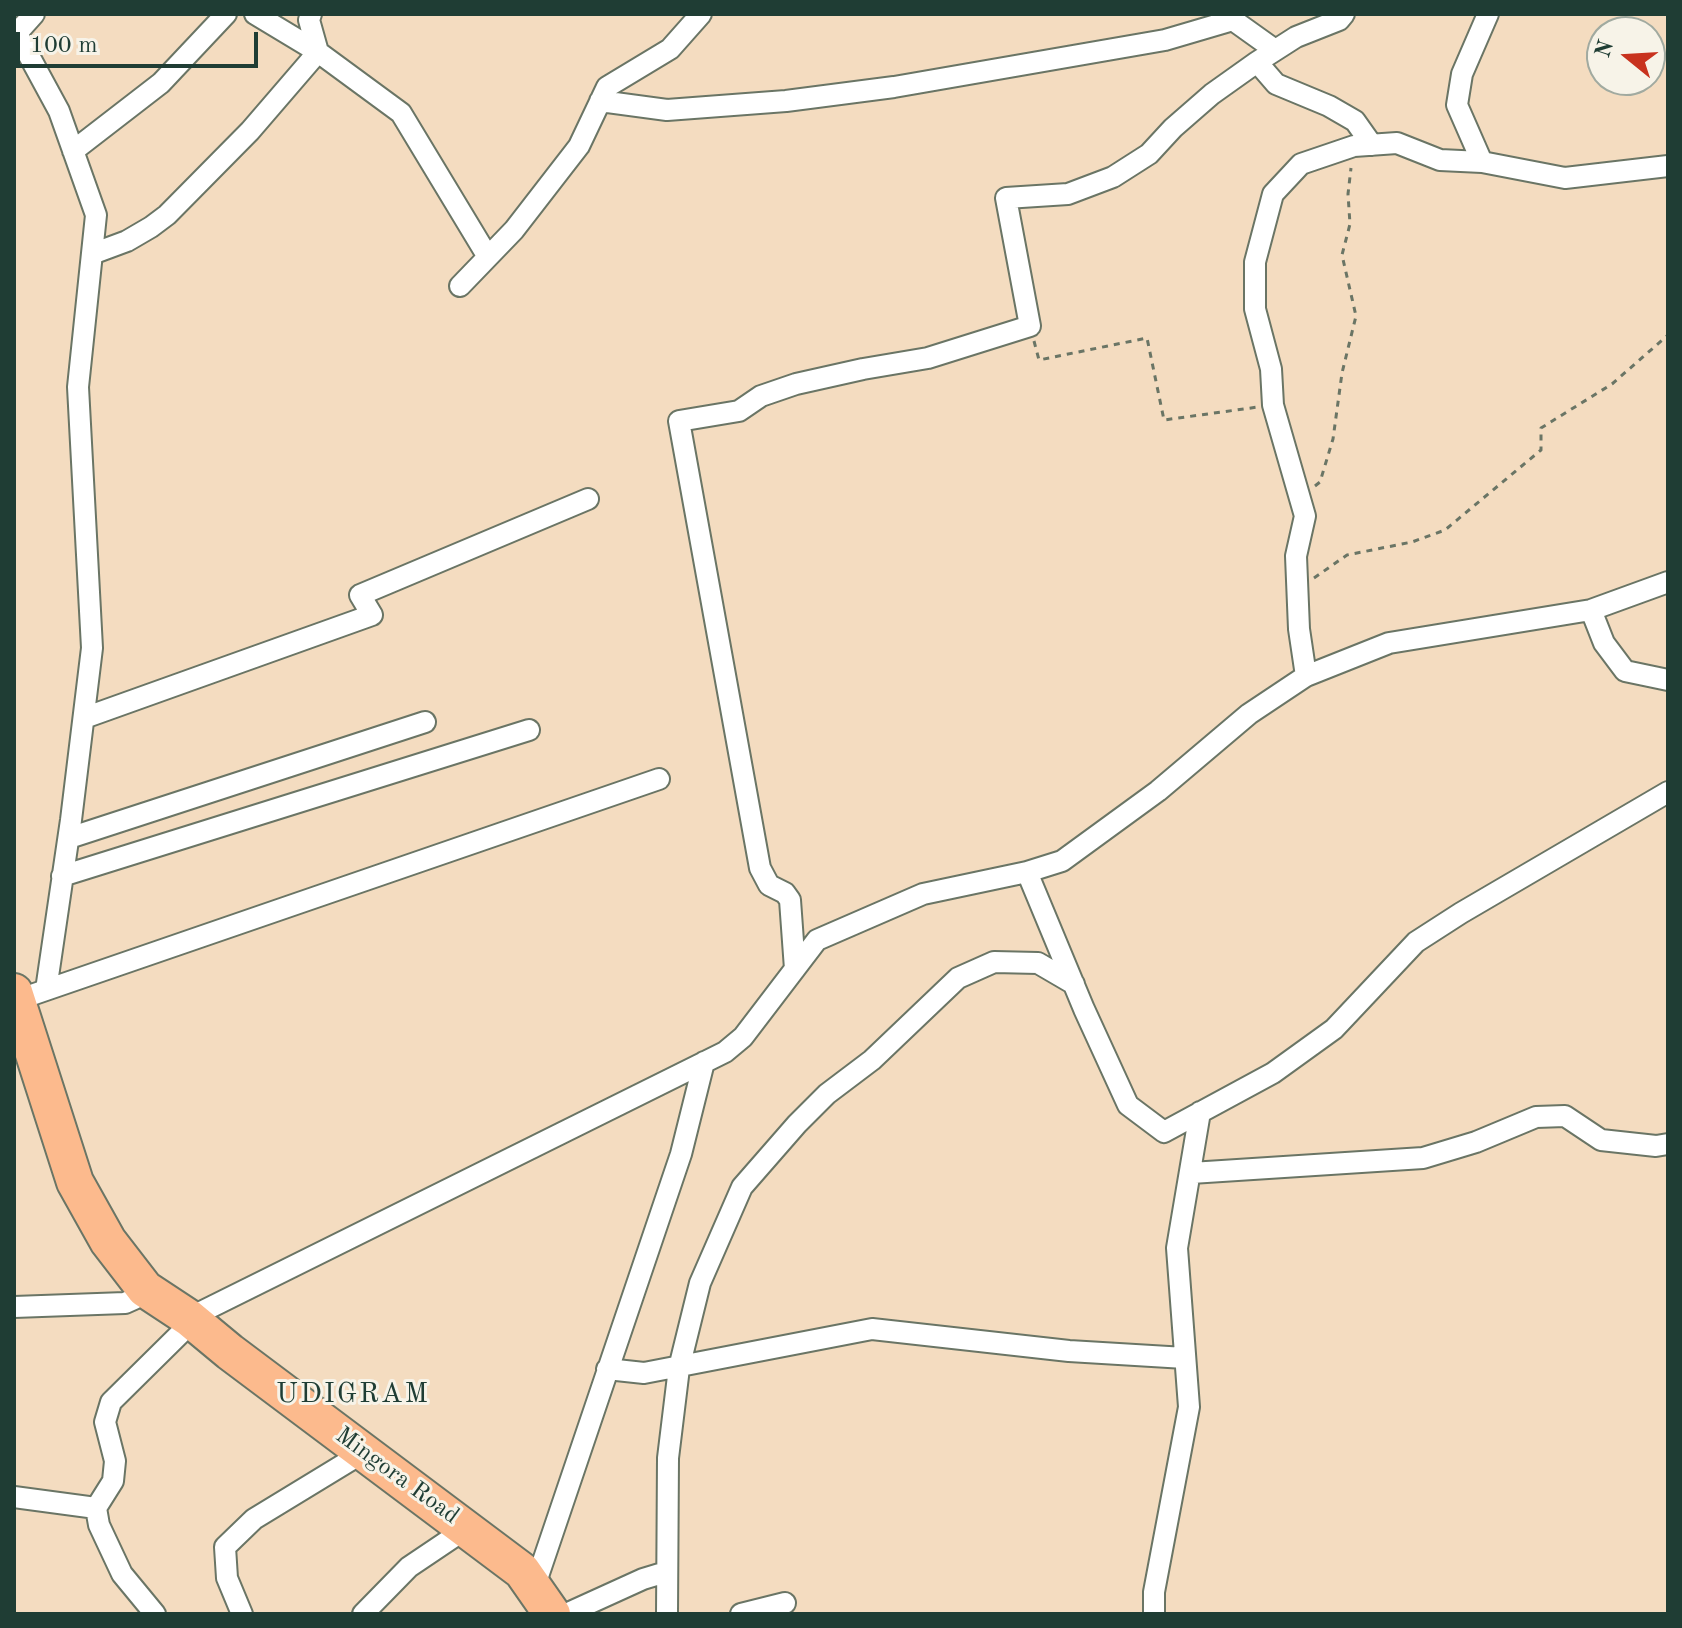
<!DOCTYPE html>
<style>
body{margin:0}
#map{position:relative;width:1682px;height:1628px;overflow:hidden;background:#f4dcc0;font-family:"Old Standard TT",serif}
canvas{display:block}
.frame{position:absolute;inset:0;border:16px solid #1f3d34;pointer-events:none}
.north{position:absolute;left:1586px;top:16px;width:80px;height:80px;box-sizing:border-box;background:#f7f3e8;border:2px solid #a1aaa0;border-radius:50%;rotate:288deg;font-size:22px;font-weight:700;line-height:32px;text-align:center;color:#1f3d34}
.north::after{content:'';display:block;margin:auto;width:28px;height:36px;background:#c8321e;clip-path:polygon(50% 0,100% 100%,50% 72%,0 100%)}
.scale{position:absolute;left:16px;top:32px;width:242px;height:36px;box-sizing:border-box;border:4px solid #1f3d34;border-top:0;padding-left:10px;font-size:24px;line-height:28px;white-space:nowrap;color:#1f3d34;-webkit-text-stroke:6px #f7f3e8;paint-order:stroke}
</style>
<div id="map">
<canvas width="1682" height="1628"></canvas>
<div class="frame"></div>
<div class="north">N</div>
<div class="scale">100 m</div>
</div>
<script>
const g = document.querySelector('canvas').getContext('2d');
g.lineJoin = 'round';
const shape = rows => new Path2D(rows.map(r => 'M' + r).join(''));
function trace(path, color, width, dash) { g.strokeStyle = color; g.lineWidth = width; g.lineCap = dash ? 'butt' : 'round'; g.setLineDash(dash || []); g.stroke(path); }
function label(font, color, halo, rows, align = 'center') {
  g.font = font + ' "Old Standard TT",serif'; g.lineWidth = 6; g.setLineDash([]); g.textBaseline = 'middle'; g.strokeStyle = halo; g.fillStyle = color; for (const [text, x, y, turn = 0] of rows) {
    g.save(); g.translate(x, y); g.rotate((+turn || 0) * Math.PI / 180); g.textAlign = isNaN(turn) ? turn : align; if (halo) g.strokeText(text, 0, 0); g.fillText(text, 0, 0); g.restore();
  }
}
const street = shape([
 [255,14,318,52,401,113,488,257],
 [14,28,59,111,96,215,78,387,92,648,71,820,46,990,17,1000],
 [17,33,34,14],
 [1257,62,1276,84,1329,106,1355,121,1372,145],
 [600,101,667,110,786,101,894,87,1165,40,1233,20,1275,50],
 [73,151,161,83,226,14],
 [1482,162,1457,105,1462,74,1488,14],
 [92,254,127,241,151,227,167,215,250,131,318,52,309,20,311,14],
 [460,286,514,230,579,146,607,87,670,49,701,14],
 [1591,610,1604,643,1625,671,1668,680],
 [1306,676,1299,629,1296,556,1305,516,1273,405,1271,369,1255,309,1255,262,1273,194,1301,164,1354,146,1397,143,1440,160,1482,162,1565,178,1668,166],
 [84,718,372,615,360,595,588,499],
 [69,838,425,722],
 [1027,872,1084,1009,1128,1105,1164,1132,1273,1073,1334,1029,1416,942,1461,913,1668,792],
 [62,876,529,730],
 [795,969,790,900,785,893,769,885,760,868,679,421,739,411,761,396,796,384,863,369,928,358,1030,326,1006,198,1068,194,1113,177,1149,154,1173,128,1212,94,1257,62,1296,37,1339,20,1344,14],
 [46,990,659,779],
 [1191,1173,1423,1158,1476,1142,1536,1117,1565,1116,1601,1140,1656,1146,1668,1144],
 [14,1307,125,1303,134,1299,145,1289],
 [189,1318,725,1052,743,1037,817,940,923,894,1027,872,1062,861,1158,791,1249,714,1306,676,1389,643,1591,610,1668,582],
 [607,1369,644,1373,872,1329,1069,1351,1185,1358],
 [14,1497,96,1508],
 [534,1588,681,1154,704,1062],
 [155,1614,122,1574,99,1525,96,1508,113,1481,115,1461,105,1422,111,1402,193,1321],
 [242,1614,227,1578,225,1547,254,1519,364,1452],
 [363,1614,409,1567,467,1528],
 [566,1614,643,1579,666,1572],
 [667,1614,668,1458,679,1368,700,1283,742,1187,797,1124,827,1094,872,1060,958,978,994,962,1038,963,1074,984],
 [741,1614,785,1603],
 [1154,1614,1154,1592,1189,1407,1177,1248,1200,1112]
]);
const highway = shape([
 [14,992,75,1182,108,1241,145,1289,189,1318,230,1352,522,1571,552,1614]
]);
trace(street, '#6a7565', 24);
trace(highway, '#6a7565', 40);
trace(shape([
 [1034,341,1039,360,1147,338,1164,420,1258,407],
 [1315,486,1320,482,1333,439,1342,373,1356,316,1342,255,1350,224,1348,194,1351,168],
 [1314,578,1347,555,1412,542,1445,530,1541,450,1541,428,1612,384,1668,335]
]), '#6a7565', 3, [6, 6]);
trace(street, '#fff', 20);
trace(highway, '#fcba8d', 36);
label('24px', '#1f3d34', '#f7f3e8', [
 ["Mingora Road",397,1476,36]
]);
g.letterSpacing = '2px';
label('28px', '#1f3d34', '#f7f3e8', [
 ["UDIGRAM",353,1395]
]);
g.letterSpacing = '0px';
</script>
